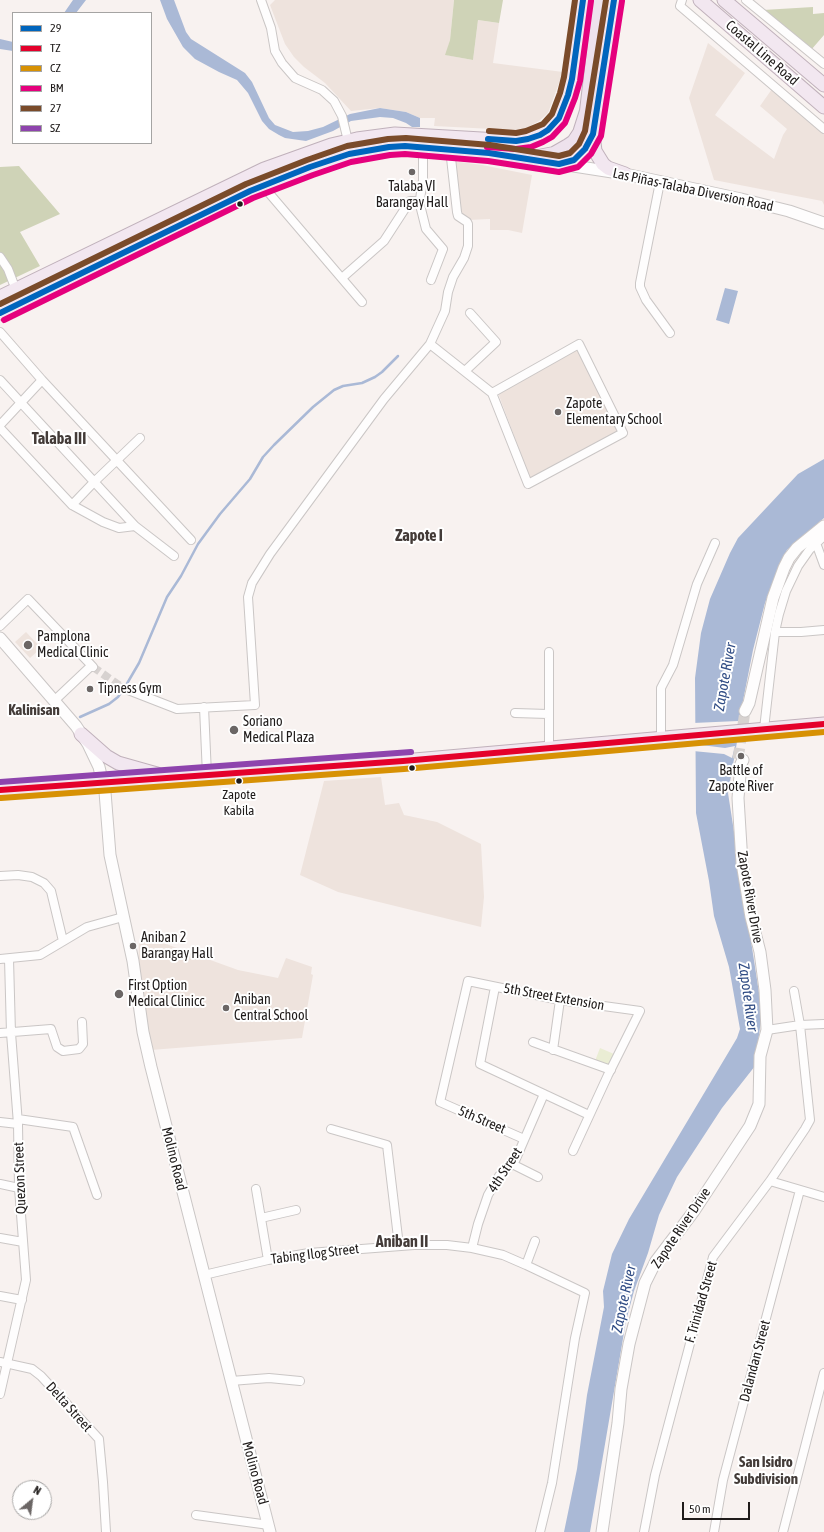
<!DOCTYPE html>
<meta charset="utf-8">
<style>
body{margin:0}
#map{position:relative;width:824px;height:1532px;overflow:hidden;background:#f8f2f0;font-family:"Asap Condensed",sans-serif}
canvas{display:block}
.legend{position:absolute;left:12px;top:12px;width:140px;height:132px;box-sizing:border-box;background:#fff;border:1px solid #a5a4a3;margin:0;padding:5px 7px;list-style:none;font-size:12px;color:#1f1b1a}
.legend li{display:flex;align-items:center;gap:8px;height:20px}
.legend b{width:20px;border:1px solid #a5a4a3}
.north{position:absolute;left:12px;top:1480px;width:40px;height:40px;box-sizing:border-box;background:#fff;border:1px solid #a5a4a3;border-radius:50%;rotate:29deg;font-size:11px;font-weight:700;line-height:16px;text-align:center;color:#1f1b1a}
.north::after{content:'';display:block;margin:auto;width:14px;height:18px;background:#6b6665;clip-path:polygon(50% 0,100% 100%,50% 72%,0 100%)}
.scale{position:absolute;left:682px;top:1502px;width:68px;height:18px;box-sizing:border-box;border:2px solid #1f1b1a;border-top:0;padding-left:5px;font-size:12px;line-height:14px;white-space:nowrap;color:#1f1b1a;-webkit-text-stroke:3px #fff;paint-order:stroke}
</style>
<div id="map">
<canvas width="824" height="1532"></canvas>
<ul class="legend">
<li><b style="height:5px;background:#0065bd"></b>29</li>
<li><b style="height:5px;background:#e4002b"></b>TZ</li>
<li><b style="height:5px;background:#d79104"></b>CZ</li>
<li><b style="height:5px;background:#e5007d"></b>BM</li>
<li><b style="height:5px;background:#7a4b2a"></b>27</li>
<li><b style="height:5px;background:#8e44ad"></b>SZ</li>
</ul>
<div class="north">N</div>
<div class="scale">50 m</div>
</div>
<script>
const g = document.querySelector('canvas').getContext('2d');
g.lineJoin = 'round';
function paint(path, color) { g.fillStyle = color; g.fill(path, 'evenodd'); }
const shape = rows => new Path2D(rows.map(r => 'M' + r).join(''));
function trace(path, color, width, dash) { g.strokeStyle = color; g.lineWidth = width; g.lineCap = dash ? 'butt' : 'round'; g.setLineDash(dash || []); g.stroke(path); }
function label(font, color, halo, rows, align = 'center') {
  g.font = font + ' "Asap Condensed",sans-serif'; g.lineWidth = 4; g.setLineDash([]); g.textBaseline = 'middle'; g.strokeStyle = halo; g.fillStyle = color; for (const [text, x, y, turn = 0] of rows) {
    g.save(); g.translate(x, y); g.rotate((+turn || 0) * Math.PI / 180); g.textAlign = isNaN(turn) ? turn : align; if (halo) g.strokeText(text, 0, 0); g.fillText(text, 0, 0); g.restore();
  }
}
paint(shape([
 [275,0,454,0,450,40,446,55,473,60,478,20,499,23,493,63,563,72,548,113,539,121,526,128,512,130,434,126,435,118,420,118,406,112,380,108,351,111,325,83,304,67,294,57,285,44,270,5],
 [708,43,745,73,715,115,774,159,783,135,787,129,760,106,772,89,824,134,824,205,822,201,714,180,689,98],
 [452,161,482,165,532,175,522,233,508,230,490,230,490,219,468,220,459,215],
 [578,346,621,431,531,481,498,393],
 [26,632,41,648,30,658,15,642],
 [381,777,385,805,399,803,404,815,437,822,481,844,484,897,481,927,338,892,300,875,324,781],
 [146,941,166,944,238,970,278,978,286,958,312,967,311,974,313,975,302,1038,151,1050,138,969,139,943]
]), '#eee3dd');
paint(shape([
 [600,1048,614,1054,609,1067,595,1061]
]), '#eaedd4');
paint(shape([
 [454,0,503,0,499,23,478,20,473,60,445,55,450,40],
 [813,7,813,14,824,13,824,35,811,50,763,10],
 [19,166,60,214,20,232,40,266,0,285,0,167]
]), '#cfd3b7');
paint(shape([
 [73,0,86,0,76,13,64,13],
 [160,0,174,0,186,32,191,39,245,73,252,82,269,118,275,125,293,132,308,131,323,127,350,114,380,108,406,112,420,118,420,127,412,127,406,123,393,118,380,117,351,121,333,131,306,141,285,138,279,135,269,129,262,121,248,93,237,80,219,72,195,59,183,47,167,19],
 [0,39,13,42,13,51,0,49],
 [725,288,738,291,729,324,716,320],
 [824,459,824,518,787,550,782,559,765,603,753,650,741,711,737,742,728,793,762,1012,755,1066,722,1108,677,1177,659,1215,648,1253,634,1291,626,1321,590,1532,564,1532,577,1469,587,1395,604,1307,603,1291,612,1254,629,1219,737,1038,740,1029,729,967,714,916,709,881,696,813,695,678,701,633,710,599,730,553,738,538,798,474]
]), '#aab9d6');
paint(shape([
 [738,721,739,737,693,740,693,723],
 [693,744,725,748,735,746,732,758,724,754,693,751]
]), '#f8f2f0');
trace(shape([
 [125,687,139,663,167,597,181,576,198,544,220,514,250,479,263,457,274,445,313,407,334,390,343,386,362,383,375,377,382,372,398,356],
 [80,717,109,704,118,697,123,690]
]), '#aab9d6', 2.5);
trace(shape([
 [93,667,123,688]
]), '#d7d2d0', 8, [8, 4]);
trace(shape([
 [738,759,745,711]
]), '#d7d2d0', 11, [11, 5.5]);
const minor = shape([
 [261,0,271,28,275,51,282,63,295,78,322,90,334,101,342,116,348,141],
 [682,0,680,6,824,129],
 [746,0,824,64],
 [660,182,640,283,640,287,646,300,670,333],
 [263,186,362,302],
 [419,201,426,229,443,249,431,280],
 [0,257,8,269,16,290],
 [342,278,384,241,408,204,410,201,419,201,420,199,423,180,423,147],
 [0,332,42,380,191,540],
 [430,344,445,311,448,292,453,277,464,258,468,246,468,224,467,222,458,216,457,212,450,149],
 [465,371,496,342,470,313],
 [0,380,135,526,174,556],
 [0,425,42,380],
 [0,428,72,505,103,522,119,528,135,526],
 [72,505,94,482,140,438],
 [816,543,824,565],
 [0,626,28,599,93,667],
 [775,632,801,632,824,630],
 [549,652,549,749],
 [123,688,177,709,255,705,248,597,252,583,270,554,384,399,430,344,492,393,528,484,623,433,579,344,492,393],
 [55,700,91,666],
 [204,707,207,775],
 [515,713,548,714],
 [764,729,775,632,779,614,786,591,798,566,810,549,824,536],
 [661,737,661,688,673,665,697,584,715,543],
 [0,876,18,875,32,877,44,883,51,891,63,941],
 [0,959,40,955,87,927,123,917],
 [495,987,480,1064,589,1115],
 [767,1030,800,1025,824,1024],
 [0,1033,51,1029,57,1047,63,1051,79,1049,83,1044,82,1022],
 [533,1042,611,1070],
 [553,1050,560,1000],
 [18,1119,73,1127,97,1195],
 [0,1122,18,1124],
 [331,1129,387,1145,399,1246],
 [524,1139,440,1102,468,981,560,1000,640,1011,608,1075,573,1151],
 [512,1164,538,1177],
 [770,1181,824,1197],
 [0,1184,19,1188],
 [256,1189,268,1260],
 [261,1218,296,1210],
 [0,1238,23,1242],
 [472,1248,478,1224,488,1195,499,1176,515,1161,544,1094],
 [526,1265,535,1241],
 [204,1275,268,1260,309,1253,414,1245,447,1245,472,1248,503,1255,526,1265,585,1293,575,1338,552,1483,540,1532],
 [0,1296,22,1300],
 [0,1362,32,1369,41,1376,99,1439,103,1482,106,1532],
 [231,1381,269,1378,300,1381],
 [0,1394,26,1280,19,1188,18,1124,11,1033,9,959],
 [196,1515,269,1525],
 [644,1532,655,1475,713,1257,770,1181,805,1129,810,1120,800,1025,794,991],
 [714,1532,723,1480,800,1190],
 [783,1532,824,1373]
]);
const secondary = shape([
 [561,164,625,174,741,199,789,211,824,223],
 [0,638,76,726,88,744,99,767,105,792,110,855,133,961,143,1032,151,1067,270,1532],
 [745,711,749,703,773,598,784,568,789,558,797,548,824,526],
 [602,1532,618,1423,621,1389,629,1344,645,1283,656,1261,694,1211,750,1126,759,1104,760,1056,767,1030,765,990,760,952,751,917,742,863,738,798,741,764,743,760]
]);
const trunk = shape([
 [700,0,824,107],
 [724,0,824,85],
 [593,134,595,151,603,164,608,168,625,174],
 [0,297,264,169,331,145,357,139,395,134,516,141,528,139,540,135,548,130,559,118,568,95,572,79,583,0],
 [0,313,250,191,310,167,349,154,389,147,405,146,450,149,489,153,559,164,574,160,585,149,593,134,614,0],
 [81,734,106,756,118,763,157,774],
 [0,790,403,761,824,724]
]);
const motorway = shape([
 [517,157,533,158,554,154,568,146,574,142,580,133,587,111,600,0]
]);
trace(minor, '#cac6c5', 10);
trace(secondary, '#cac6c5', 13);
trace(trunk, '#c0b1bb', 15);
trace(motorway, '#c0b1bb', 16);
trace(minor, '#fefdfd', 8);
trace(secondary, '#fefdfd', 11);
trace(trunk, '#f2e7f0', 13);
trace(motorway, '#eee2ed', 14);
trace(shape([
 [488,139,516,141,528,139,540,135,548,130,559,118,568,95,572,79,583,0],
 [0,313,250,191,310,167,349,154,389,147,405,146,489,153,559,164,574,160,585,149,593,134,614,0]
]), '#0065bd', 6);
trace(shape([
 [0,790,403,761,824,724]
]), '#e4002b', 6);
trace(shape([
 [1,798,404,769,824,732]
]), '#d79104', 6);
trace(shape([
 [487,147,516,149,531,147,543,142,552,137,565,123,575,98,580,81,591,1],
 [4,320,253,198,313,175,351,162,390,155,405,154,488,161,559,172,578,167,591,154,601,136,622,1]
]), '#e5007d', 6);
trace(shape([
 [489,131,516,133,526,131,543,124,552,114,560,93,564,77,575,0],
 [0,304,246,184,307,160,347,146,388,139,406,138,490,145,559,156,570,153,579,144,585,131,606,0]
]), '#7a4b2a', 6);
trace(shape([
 [0,782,411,752]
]), '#8e44ad', 6);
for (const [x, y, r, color] of [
 [412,172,4,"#6b6665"],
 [240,204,3.5,"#1f1b1a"],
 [558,412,4,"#6b6665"],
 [28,645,5,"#6b6665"],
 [90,689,4,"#6b6665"],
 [234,730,5,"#6b6665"],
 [741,756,4,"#6b6665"],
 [412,768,3.5,"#1f1b1a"],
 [239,781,3.5,"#1f1b1a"],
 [133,946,4,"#6b6665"],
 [119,994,5,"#6b6665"],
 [226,1008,4,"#6b6665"]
]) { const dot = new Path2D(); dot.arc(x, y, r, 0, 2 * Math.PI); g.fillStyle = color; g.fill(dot); trace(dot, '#fff', 1.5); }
label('13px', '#1f1b1a', '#fff', [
 ["Zapote",239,795],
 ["Kabila",239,811]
]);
label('14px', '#1f1b1a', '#fff', [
 ["Coastal Line Road",762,53,41],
 ["Las Piñas-Talaba Diversion Road",693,190,12],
 ["Zapote River Drive",750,897,80],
 ["5th Street Extension",554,997,10],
 ["5th Street",482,1120,23],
 ["Molino Road",174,1159,76],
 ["4th Street",505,1170,-57],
 ["Quezon Street",20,1178,-92],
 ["Zapote River Drive",681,1228,-56],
 ["Tabing Ilog Street",315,1254,-7],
 ["F. Trinidad Street",701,1302,-74],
 ["Dalandan Street",755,1361,-75],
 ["Delta Street",69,1407,48],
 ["Molino Road",255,1473,75]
]);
label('14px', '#1f1b1a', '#fff', [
 ["Talaba VI",412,187,"center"],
 ["Barangay Hall",412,203,"center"],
 ["Zapote",566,404],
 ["Elementary School",566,420],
 ["Pamplona",37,637],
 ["Medical Clinic",37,653],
 ["Tipness Gym",98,689],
 ["Soriano",243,722],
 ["Medical Plaza",243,738],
 ["Battle of",741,771,"center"],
 ["Zapote River",741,787,"center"],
 ["Aniban 2",141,938],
 ["Barangay Hall",141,954],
 ["First Option",128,986],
 ["Medical Clinicc",128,1002],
 ["Aniban",234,1000],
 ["Central School",234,1016]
], 'left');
label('italic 15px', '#314d85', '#fff', [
 ["Zapote River",725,677,-80],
 ["Zapote River",748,997,82],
 ["Zapote River",624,1299,-78]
]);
label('bold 15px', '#433b38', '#fff', [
 ["Kalinisan",34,710],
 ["San Isidro",766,1462],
 ["Subdivision",766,1479]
]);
label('bold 16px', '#433b38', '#fff', [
 ["Talaba III",59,439],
 ["Zapote I",419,536],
 ["Aniban II",402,1242]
]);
</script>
